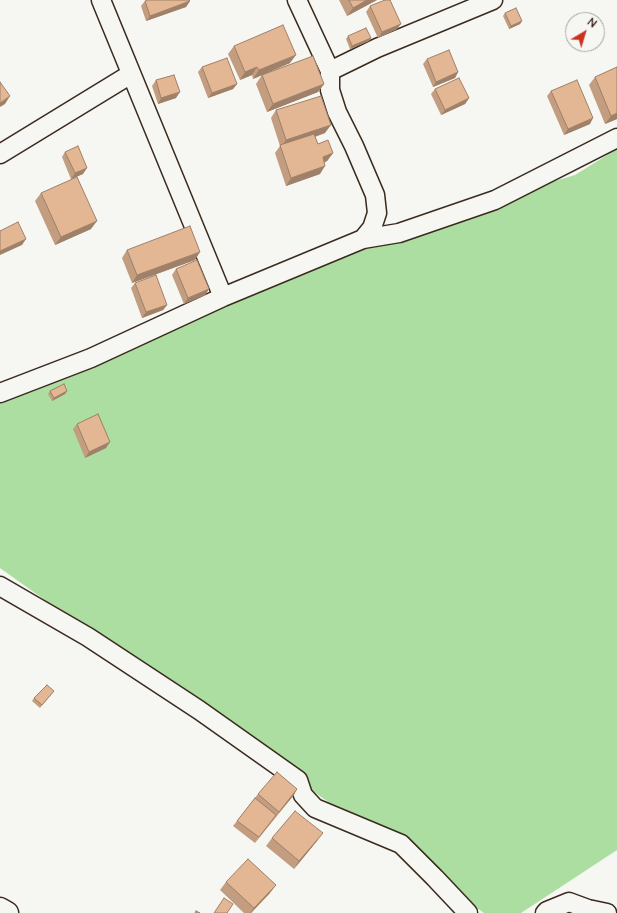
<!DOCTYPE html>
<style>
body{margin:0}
#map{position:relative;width:617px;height:913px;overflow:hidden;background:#f6f6f2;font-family:"Architects Daughter",sans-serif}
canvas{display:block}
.north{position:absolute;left:565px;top:12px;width:40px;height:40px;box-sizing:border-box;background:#f6f6f2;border:1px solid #aba49d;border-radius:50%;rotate:38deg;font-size:11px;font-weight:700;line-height:16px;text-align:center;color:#3b2a1e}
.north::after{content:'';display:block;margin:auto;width:14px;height:18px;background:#c8321e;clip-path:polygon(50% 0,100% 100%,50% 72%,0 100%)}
</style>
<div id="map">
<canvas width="617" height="913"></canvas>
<div class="north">N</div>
</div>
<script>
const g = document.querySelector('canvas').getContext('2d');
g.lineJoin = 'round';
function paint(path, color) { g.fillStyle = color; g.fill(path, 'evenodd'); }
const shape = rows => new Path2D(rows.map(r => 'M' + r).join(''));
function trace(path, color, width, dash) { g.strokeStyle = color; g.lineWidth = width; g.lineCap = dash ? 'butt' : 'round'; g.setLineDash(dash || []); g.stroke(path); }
paint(shape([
 [617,149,617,850,521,913,484,913,0,568,0,398,363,239,575,175]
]), '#abdea0');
const minor = shape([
 [101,0,223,297],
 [330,71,377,48,493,0],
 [0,154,131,74],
 [363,239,399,233,495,200,617,138],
 [0,393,91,358,223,297,363,239,372,228,377,213,375,195,354,146,337,112,330,90,330,71,297,0],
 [0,586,88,637,199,710,298,780,303,795,315,808,401,844,435,878,468,913],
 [545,913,547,911,569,902,588,909,607,913]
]);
const major = shape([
 [0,909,7,913]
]);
trace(minor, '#3b2a1e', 21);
trace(major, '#3b2a1e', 25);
trace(minor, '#f6f6f2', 18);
trace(major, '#f6f6f2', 22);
paint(shape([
 [339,0,377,0,347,16],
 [145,1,190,1,186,7,146,21,141,6],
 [370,6,397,29,378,38,366,12],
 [505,13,522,21,520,24,509,29,503,16],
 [348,36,371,38,369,41,350,49,346,39],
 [234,46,290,63,253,79,252,75,240,80,228,54],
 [427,59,458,72,455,78,433,87,423,64],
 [202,67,237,84,233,89,208,98,198,72],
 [617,67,617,119,605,124,589,85,595,77],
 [262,75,324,84,318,92,267,112,256,84],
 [156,80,176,98,158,104,152,86],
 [435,89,469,98,465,104,441,115,431,94],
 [551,91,590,124,564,135,547,96],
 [276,110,325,133,315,137,318,144,333,153,327,161,324,163,320,174,286,186,275,153,280,146,271,118],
 [65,152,83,174,71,179,62,157],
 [41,193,91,229,55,245,35,201],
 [127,250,195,260,132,283,122,258],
 [176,269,209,289,205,295,184,304,172,275],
 [135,283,167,305,163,310,142,318,131,288],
 [50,391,67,391,65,394,52,401,48,394],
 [77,424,106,448,85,458,73,429],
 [54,691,40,708,32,701,34,698],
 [258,794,294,795,255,843,233,826],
 [272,838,317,841,294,869,266,846],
 [226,882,270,893,251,913,244,913,220,890]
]), '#c39d7f');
paint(shape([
 [367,0,377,0,347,16,353,8],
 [190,1,186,7,146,21,150,16],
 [522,21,520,24,509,29,511,26],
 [401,24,397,29,378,38,382,32],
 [371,38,369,41,350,49,352,46],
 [296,55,290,63,253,79,259,70],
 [257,67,252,75,240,80,245,72],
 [458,72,455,78,433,87,436,82],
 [237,84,233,89,208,98,212,93],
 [324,84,318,92,267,112,273,104],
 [180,92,176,98,158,104,161,98],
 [10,96,5,104,0,107,0,103],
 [469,98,465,104,441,115,445,110],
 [617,113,617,119,605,124,611,116],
 [593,118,590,124,564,135,568,129],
 [331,125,325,133,281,148,281,147,286,140],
 [333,153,327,161,317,165,323,157],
 [325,166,320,174,286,186,291,178],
 [87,168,83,174,71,179,75,173],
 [97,221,91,229,55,245,61,237],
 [26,239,22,245,0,255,0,251],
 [200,252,195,260,132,283,137,275],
 [209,289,205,295,184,304,188,298],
 [167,305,163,310,142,318,146,312],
 [67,391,65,394,52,401,54,398],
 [110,442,106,448,85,458,89,452],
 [297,789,294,795,275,817,279,812],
 [323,833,317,841,294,869,299,861],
 [276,885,270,893,251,913,250,913,254,908]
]), '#9f8068');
const building = shape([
 [147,0,189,0,190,1,150,16,145,1,147,0],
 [349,0,367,0,353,8,349,0],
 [385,0,390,0,401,24,382,32,370,6,385,0],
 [516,8,522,21,511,26,505,13,516,8],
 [283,25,296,55,259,70,257,67,245,72,234,46,283,25],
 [366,28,371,38,352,46,348,36,366,28],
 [449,50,458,72,436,82,427,59,449,50],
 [313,56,324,84,273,104,262,75,313,56],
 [227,58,237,84,212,93,202,67,227,58],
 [617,67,617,113,611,116,595,77,617,67],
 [174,75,180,92,161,98,156,80,174,75],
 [459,78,469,98,445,110,435,89,459,78],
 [577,80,593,118,568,129,551,91,577,80],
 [0,82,10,96,0,103,0,82],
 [321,96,331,125,286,140,276,110,321,96],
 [314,134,318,144,328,140,333,153,323,157,325,166,291,178,280,145,314,134],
 [78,146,87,168,75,173,65,152,78,146],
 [77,177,97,221,61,237,41,193,77,177],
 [18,222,26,239,0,251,0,231,18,222],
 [190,226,200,252,137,275,127,250,190,226],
 [197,260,209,289,188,298,176,269,197,260],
 [156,275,167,305,146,312,135,283,156,275],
 [64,384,67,391,54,398,50,391,64,384],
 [98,414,110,442,89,452,77,424,98,414],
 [47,685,54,691,42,705,34,698,47,685],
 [277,772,297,789,279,812,258,794,277,772],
 [255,798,276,815,259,837,237,821,255,798],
 [295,811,323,833,299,861,272,838,295,811],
 [248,859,276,885,254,908,226,882,248,859],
 [224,898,233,904,227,913,214,913,224,898],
 [196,911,200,913,195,913,196,911]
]);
paint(building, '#e3b794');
trace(building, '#9f8068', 1);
</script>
